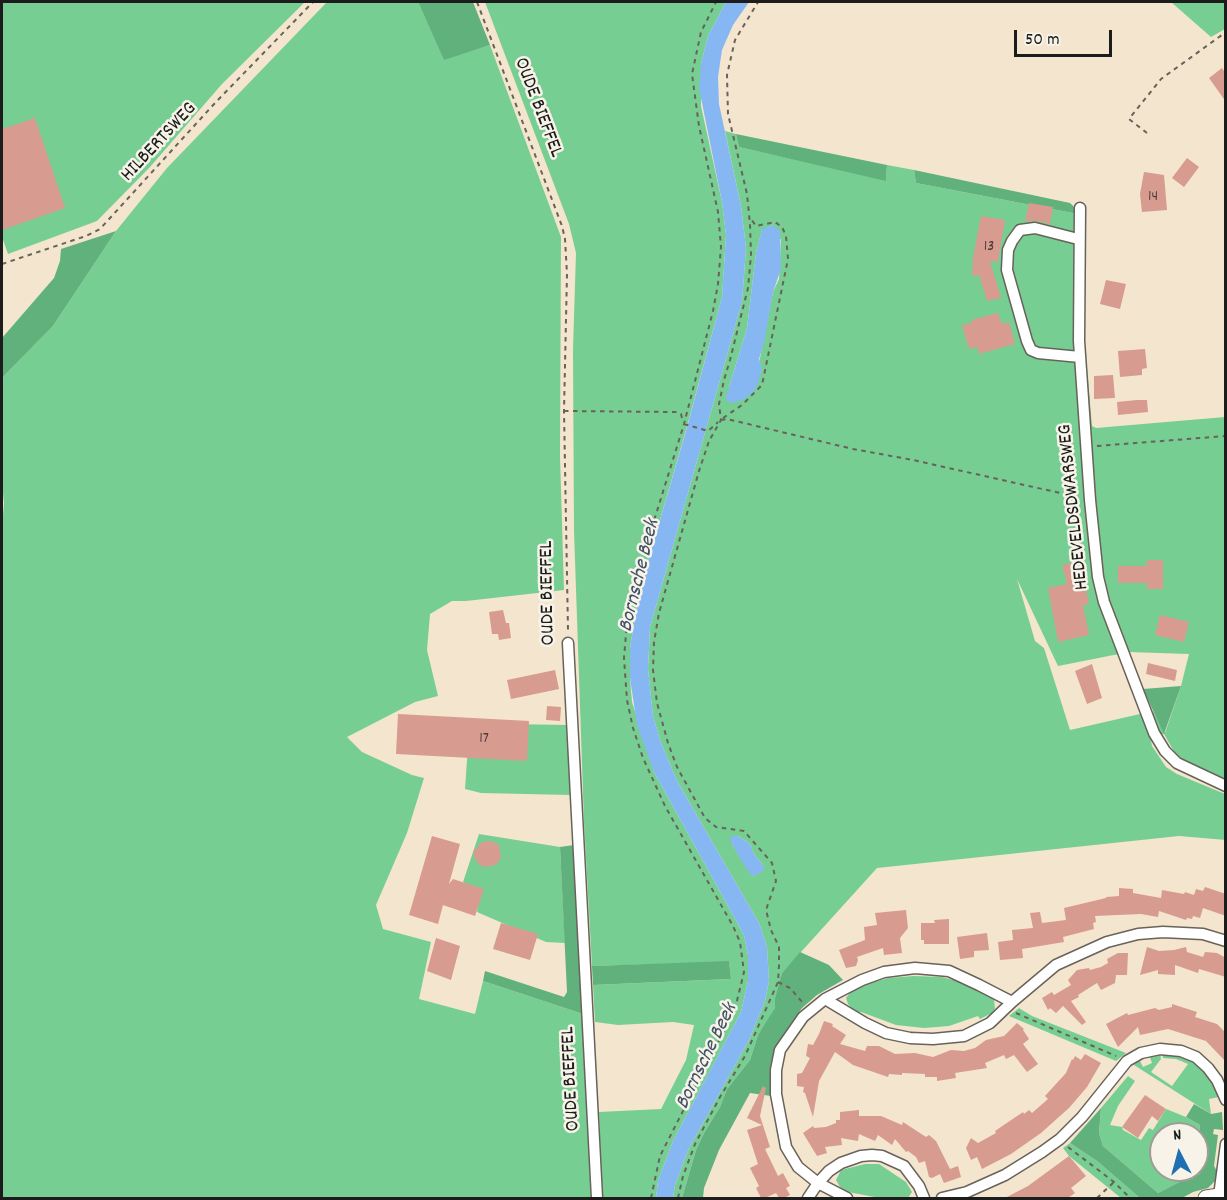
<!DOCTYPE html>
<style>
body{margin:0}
#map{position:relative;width:1227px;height:1200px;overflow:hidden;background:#f4e5ce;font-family:Dekko,sans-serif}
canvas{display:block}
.frame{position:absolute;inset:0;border:3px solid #1c1c1c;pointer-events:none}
.north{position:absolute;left:1149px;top:1122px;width:60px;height:60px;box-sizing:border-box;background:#f7f3e8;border:2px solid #9f9d96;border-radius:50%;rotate:354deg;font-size:16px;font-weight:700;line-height:24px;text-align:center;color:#1c1c1c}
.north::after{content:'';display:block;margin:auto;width:21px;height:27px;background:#1f6fb2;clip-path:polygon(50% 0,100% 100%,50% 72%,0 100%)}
.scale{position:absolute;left:1014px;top:30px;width:98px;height:27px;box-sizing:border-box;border:3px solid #1c1c1c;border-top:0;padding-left:8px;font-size:18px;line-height:21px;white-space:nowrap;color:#1c1c1c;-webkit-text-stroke:4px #f7f3e8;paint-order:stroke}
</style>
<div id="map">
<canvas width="1227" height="1200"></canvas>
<div class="frame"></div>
<div class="north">N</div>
<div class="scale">50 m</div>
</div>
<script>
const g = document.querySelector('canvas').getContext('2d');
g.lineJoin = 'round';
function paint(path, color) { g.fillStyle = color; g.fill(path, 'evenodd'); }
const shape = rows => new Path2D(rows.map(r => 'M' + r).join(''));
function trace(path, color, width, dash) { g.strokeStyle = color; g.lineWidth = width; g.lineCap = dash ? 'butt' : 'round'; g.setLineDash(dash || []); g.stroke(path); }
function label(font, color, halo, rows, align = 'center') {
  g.font = font + ' Dekko,sans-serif'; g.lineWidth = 5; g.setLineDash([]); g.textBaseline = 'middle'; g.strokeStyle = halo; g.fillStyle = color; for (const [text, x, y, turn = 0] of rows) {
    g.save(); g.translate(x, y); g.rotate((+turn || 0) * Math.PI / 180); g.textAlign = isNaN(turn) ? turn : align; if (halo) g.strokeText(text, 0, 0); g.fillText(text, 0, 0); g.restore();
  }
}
paint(shape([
 [2,2,305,2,222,84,150,167,97,221,8,254,2,237],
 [327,2,418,2,444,59,490,45,561,237,560,456,564,590,466,601,452,601,430,614,427,650,438,696,415,702,347,737,362,752,412,775,424,778,407,833,376,905,383,929,431,942,419,999,475,1014,483,981,583,1014,592,1198,2,1198,2,527,4,503,2,483,2,378,53,326,116,231,167,168],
 [485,2,726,2,708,36,701,64,701,106,722,202,726,235,722,297,686,430,639,592,630,648,630,678,632,702,654,772,744,935,748,955,748,981,741,1012,673,1141,658,1181,656,1198,602,1198,599,1112,661,1109,686,1060,694,1025,673,1022,618,1025,595,1022,593,985,731,979,729,962,592,966,584,822,574,531,573,349,576,253,569,224],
 [1171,2,1225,2,1225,29,1211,37],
 [725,131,736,134,739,147,886,180,887,165,914,170,916,183,1083,215,1084,334,1092,426,1096,428,1225,417,1225,781,1186,764,1176,755,1164,734,1150,735,1152,746,1166,767,1177,774,1225,794,1226,840,1179,836,877,868,782,973,774,1012,758,1035,750,1060,727,1089,720,1107,704,1133,696,1150,682,1198,673,1198,675,1185,689,1148,749,1040,765,1001,769,981,767,947,759,923,677,781,661,743,653,716,648,669,650,627,742,302,746,248,741,206],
 [773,225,781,240,779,279,773,292,759,363,729,387,747,328,756,253,762,230],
 [1017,579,1058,666,1129,652,1189,654,1181,686,1165,733,1153,711,1070,730,1044,648,1035,641],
 [738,836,750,844,754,854,763,865,753,876,732,844],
 [506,724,569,725,571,795,481,793,465,789,469,731],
 [479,834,560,847,565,943,546,942,477,912,480,891,463,882],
 [914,976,942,977,968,984,994,999,995,1009,992,1013,980,1019,978,1016,949,1026,924,1028,896,1025,861,1012,856,1013,848,1004,846,998,854,987,889,978],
 [1019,1008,1032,1016,1126,1053,1116,1061,1009,1016],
 [1160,1053,1161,1059,1151,1072,1172,1086,1188,1064,1176,1059,1163,1058,1162,1053,1171,1053,1195,1062,1201,1067,1214,1084,1219,1097,1209,1099,1211,1114,1134,1065,1139,1059,1143,1067,1152,1063,1149,1055],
 [1128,1076,1135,1081,1118,1106,1110,1125,1122,1127,1123,1130,1141,1140,1149,1128,1153,1130,1166,1109,1186,1117,1200,1125,1200,1174,1185,1179,1158,1193,1103,1146,1099,1133,1101,1108],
 [1161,1134,1197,1134,1197,1170,1161,1170],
 [1070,1143,1097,1161,1140,1198,1121,1198,1069,1156,1063,1148],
 [865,1164,879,1164,906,1182,912,1192,908,1198,880,1198,848,1192,840,1187,836,1180,841,1170]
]), '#77ce93');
paint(shape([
 [418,2,473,2,490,45,444,60],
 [736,134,887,165,886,181,739,147],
 [914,170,1070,203,1083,215,916,183],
 [116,231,53,326,2,378,2,338,54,278,60,261,61,249],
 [1181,686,1164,734,1143,689],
 [574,845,583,1014,483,981,485,971,564,997,567,992,560,847],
 [800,952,829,965,843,980,817,995,802,1008,790,1025,782,1039,771,1074,771,1096,750,1093,719,1150,704,1188,703,1198,682,1198,696,1150,704,1133,720,1107,727,1089,750,1060,758,1035,775,1008,775,999,782,973],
 [729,961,731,979,593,985,592,966],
 [1194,1104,1211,1114,1222,1112,1223,1130,1214,1129,1213,1134,1218,1135,1214,1166,1217,1171,1216,1180,1208,1188,1193,1192,1182,1198,1140,1198,1097,1161,1070,1143,1101,1108,1099,1133,1103,1146,1158,1193,1185,1179,1200,1174,1200,1125,1186,1117]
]), '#61b17d');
paint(shape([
 [726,2,749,2,733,25,722,50,718,77,719,104,741,206,746,248,742,302,650,627,648,669,653,716,661,743,677,781,759,923,767,947,769,981,765,1001,749,1040,689,1148,675,1185,673,1198,656,1198,658,1181,673,1141,741,1012,748,981,748,955,744,935,654,772,637,725,630,678,630,648,639,592,686,431,722,297,726,235,722,202,699,88,701,64,708,36],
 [773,225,780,231,781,269,773,292,764,343,759,359,762,368,759,381,754,391,743,400,731,403,726,400,726,397,747,328,756,253,762,229],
 [733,836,738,836,750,844,754,854,763,865,764,869,759,874,752,876,743,863,732,844,730,837]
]), '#87b7f2');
paint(shape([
 [1222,68,1226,74,1226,102,1209,78],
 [35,118,65,208,2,230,2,129],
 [1187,158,1199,167,1184,187,1172,178],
 [1144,172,1164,175,1167,210,1142,212,1140,194],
 [1029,203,1053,207,1050,224,1036,221,1025,221],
 [981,216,1005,220,998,262,990,261,1001,298,987,301,979,275,972,276,973,258],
 [1106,280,1126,284,1120,309,1100,304],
 [998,313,1002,324,1009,322,1015,344,979,354,977,347,969,349,962,325,972,323,971,320],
 [1145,349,1147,368,1142,369,1142,375,1120,377,1118,351],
 [1113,375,1115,398,1094,399,1094,376],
 [1137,400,1147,400,1148,412,1118,415,1117,402],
 [1147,560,1163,560,1163,589,1147,589,1147,583,1118,583,1118,566,1147,566],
 [1074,562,1078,581,1084,580,1089,604,1083,605,1089,635,1058,642,1048,588,1067,584,1062,565],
 [503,610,506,623,509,623,511,638,499,640,498,634,492,634,489,612],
 [1160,615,1189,622,1184,642,1155,635],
 [1148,663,1177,670,1175,681,1146,674],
 [1092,664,1102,698,1087,704,1075,671],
 [555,670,559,689,511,699,507,680],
 [547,706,561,707,560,721,546,720],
 [398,714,529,721,527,761,396,754],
 [432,836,460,844,449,884,453,879,484,889,475,916,443,905,438,924,409,915],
 [491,841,499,845,501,858,496,865,483,867,476,861,473,852,482,842],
 [1205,887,1226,894,1226,916,1203,908,1200,918,1193,916,1192,919,1187,918,1186,920,1159,911,1158,917,1141,914,1095,916,1096,922,1093,923,1094,929,1063,937,1064,942,1022,949,1023,958,1000,960,998,942,1013,940,1012,930,1033,928,1030,913,1040,912,1042,923,1066,920,1064,908,1106,898,1106,897,1119,896,1119,888,1133,889,1133,893,1161,898,1162,890,1184,894,1185,892,1194,895,1196,889,1203,891],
 [906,910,908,928,900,938,902,953,884,955,883,948,857,957,858,960,856,966,846,968,839,950,865,940,864,927,877,925,875,913],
 [949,919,949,944,924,944,924,940,921,940,921,923,935,923,934,920],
 [501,923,538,934,530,960,493,949],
 [987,933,989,950,974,951,974,957,960,959,957,937],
 [436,938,460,946,451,980,427,971],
 [1147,947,1159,951,1174,950,1186,947,1187,952,1203,957,1205,952,1217,953,1226,958,1226,977,1199,969,1198,973,1175,965,1175,975,1158,974,1158,970,1140,975],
 [1118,953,1128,953,1127,975,1116,975,1115,983,1101,990,1097,983,1078,995,1079,997,1071,1001,1086,1022,1082,1025,1063,1006,1056,1013,1050,1008,1048,1010,1042,998,1052,992,1054,995,1071,985,1068,980,1077,970,1089,968,1090,970,1101,967,1108,963,1107,959],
 [1172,1004,1197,1012,1195,1017,1217,1024,1226,1033,1226,1062,1206,1041,1168,1029,1140,1035,1138,1027,1118,1047,1106,1024,1127,1013,1128,1015,1155,1008,1159,1010,1172,1007],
 [824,1021,833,1024,832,1026,846,1035,840,1044,865,1051,867,1046,879,1046,895,1054,915,1053,933,1057,951,1050,964,1051,975,1048,986,1040,1004,1036,1017,1023,1024,1029,1023,1030,1029,1039,1023,1044,1038,1064,1027,1072,1014,1055,1006,1059,1004,1055,985,1063,987,1068,955,1073,956,1078,937,1081,937,1077,925,1077,925,1074,902,1073,902,1075,889,1074,888,1077,853,1065,835,1052,819,1081,813,1117,805,1093,803,1092,804,1087,797,1086,797,1074,802,1073,810,1058,806,1056,808,1044,813,1045,819,1034],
 [1085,1054,1101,1063,1087,1087,1069,1108,1041,1133,1011,1154,982,1169,977,1157,971,1160,966,1148,971,1138,978,1143,996,1133,995,1131,1023,1112,1024,1114,1029,1110,1032,1113,1048,1099,1045,1096,1066,1073,1072,1059,1073,1060,1075,1056,1081,1060],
 [763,1086,766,1088,760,1116,770,1147,765,1149,778,1176,783,1173,790,1186,786,1188,790,1195,784,1198,779,1198,776,1193,765,1198,761,1198,756,1188,759,1186,750,1168,758,1164,747,1130,762,1125,747,1118],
 [1145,1095,1166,1109,1158,1121,1152,1116,1138,1138,1122,1127],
 [859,1110,859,1116,881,1116,902,1125,903,1122,926,1137,929,1135,936,1141,950,1169,958,1166,961,1177,944,1183,940,1174,932,1178,929,1177,925,1161,919,1163,916,1157,908,1151,906,1152,895,1139,892,1145,878,1135,875,1141,859,1134,858,1141,841,1138,842,1145,825,1147,827,1153,817,1156,803,1133,813,1126,814,1128,826,1127,836,1123,836,1120,840,1120,840,1112],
 [1069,1156,1086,1176,1071,1188,1075,1193,1068,1198,1005,1198,1028,1186]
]), '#d89b90');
const street = shape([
 [1080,208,1079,341,1090,500,1098,577,1104,602,1154,733,1165,751,1177,763,1226,786],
 [1078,239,1035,228,1020,230,1012,241,1008,250,1007,270,1027,341,1031,350,1038,353,1080,357],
 [568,643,597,1198],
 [825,999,865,1023,886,1033,910,1038,933,1039,964,1036,990,1023,1012,1002],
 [1219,1196,1226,1144],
 [808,1198,818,1183,829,1171,841,1163,861,1156,872,1155,882,1156,904,1166,919,1186,924,1198],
 [847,1198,818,1183,798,1167,786,1147,776,1094,776,1070,780,1050,803,1017,825,999,862,980,884,972,915,968,949,971,979,985,1012,1002,1056,965,1107,942,1138,934,1163,932,1203,934,1226,941],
 [942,1198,967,1192,1005,1175,1042,1152,1060,1139,1082,1117,1127,1061,1141,1053,1160,1049,1181,1051,1196,1057,1208,1068,1217,1080,1226,1100]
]);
const secondary = shape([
 [1206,1198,1226,1195]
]);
trace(street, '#68625a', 13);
trace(secondary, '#68625a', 17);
trace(shape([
 [477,2,562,226,565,239,567,274,564,411,568,631],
 [1147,133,1129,119,1161,79,1226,32],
 [2,264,86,236,100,229,215,103,313,2],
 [564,411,676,412,681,414,683,422],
 [723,418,742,405,762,385,788,259,786,236,782,227,775,222,756,226,751,219],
 [721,420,727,419,853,449,913,460,1078,497],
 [684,424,708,431,718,422],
 [1097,446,1226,436],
 [778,982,790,988,803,1003],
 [1016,1013,1116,1056],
 [1068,1147,1114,1182,1130,1198],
 [651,1198,660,1156,735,1009,744,972,740,942,733,926,665,806,643,758,633,728,627,700,624,658,627,622,635,582,684,424,713,311,718,284,721,247,718,212,699,126,692,74,701,32,716,2],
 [678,1198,683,1176,695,1144,720,1097,745,1056,778,982,779,966,779,947,771,930,766,910,776,881,772,863,744,831,716,827,705,818,677,767,668,743,657,703,653,670,654,642,659,613,699,471,709,441,721,420,719,404,724,380,730,360,748,288,751,255,750,224,747,194,728,114,727,75,735,40,758,2],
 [1097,1198,1114,1182]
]), '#68625a', 2, [4.5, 4.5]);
trace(street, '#fff', 10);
trace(secondary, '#fff', 15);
label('16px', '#4b3c39', null, [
 ["14",1153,198],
 ["13",989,248],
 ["17",484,740]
]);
label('20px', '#1c1c1c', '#f7f3e8', [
 ["OUDE BIEFFEL",537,108,69],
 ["HILBERTSWEG",160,143,-47],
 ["HEDEVELDSDWARSWEG",1075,507,-96],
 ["OUDE BIEFFEL",549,593,-91],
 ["OUDE BIEFFEL",572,1079,-93]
]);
label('italic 21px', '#415267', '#f7f3e8', [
 ["Bornsche Beek",641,576,-76],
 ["Bornsche Beek",708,1057,-64]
]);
</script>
